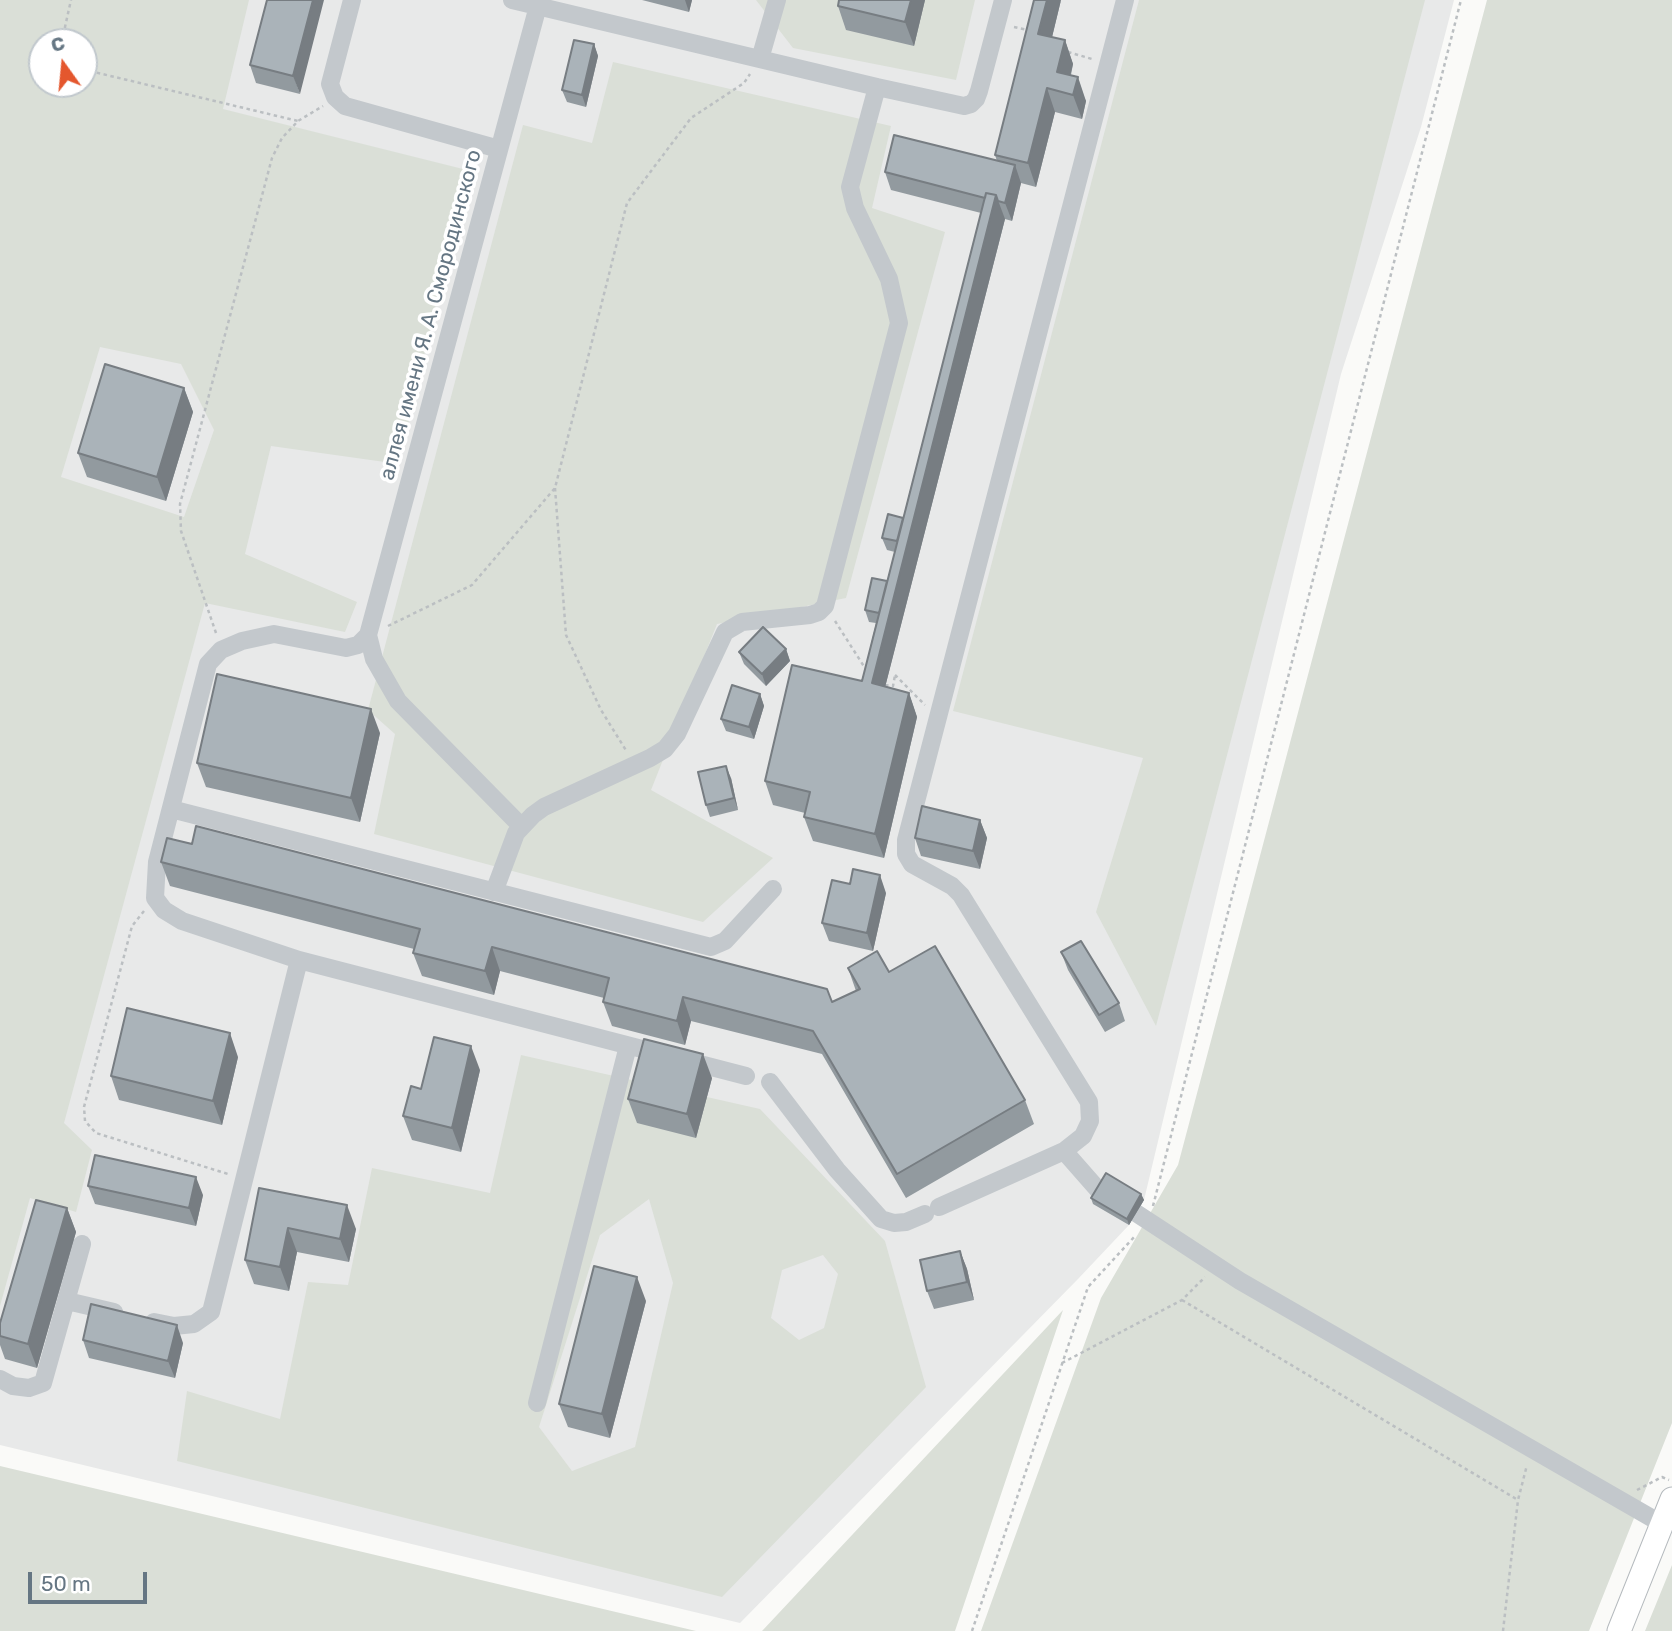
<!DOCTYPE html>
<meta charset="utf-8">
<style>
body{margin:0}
#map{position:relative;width:1672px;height:1631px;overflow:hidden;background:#fafaf8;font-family:Rubik,sans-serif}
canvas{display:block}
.north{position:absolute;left:28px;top:28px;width:70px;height:70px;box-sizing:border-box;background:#fff;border:2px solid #c1c8cd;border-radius:50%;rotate:345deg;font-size:19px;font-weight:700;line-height:28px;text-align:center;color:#657683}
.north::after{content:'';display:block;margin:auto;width:24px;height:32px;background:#e4572e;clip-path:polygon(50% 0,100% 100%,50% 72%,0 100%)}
.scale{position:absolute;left:28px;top:1572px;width:119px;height:32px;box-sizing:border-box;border:4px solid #657683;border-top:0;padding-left:9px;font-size:21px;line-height:24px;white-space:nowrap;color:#657683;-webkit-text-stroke:5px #fff;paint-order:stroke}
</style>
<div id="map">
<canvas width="1672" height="1631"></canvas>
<div class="north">С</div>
<div class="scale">50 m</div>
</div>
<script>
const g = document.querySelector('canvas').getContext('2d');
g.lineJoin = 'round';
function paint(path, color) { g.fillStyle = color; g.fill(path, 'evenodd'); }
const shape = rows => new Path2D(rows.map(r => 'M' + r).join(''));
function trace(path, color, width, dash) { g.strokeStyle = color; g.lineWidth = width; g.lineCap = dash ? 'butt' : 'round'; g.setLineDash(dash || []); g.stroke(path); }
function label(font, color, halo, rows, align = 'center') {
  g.font = font + ' Rubik,sans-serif'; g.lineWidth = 7; g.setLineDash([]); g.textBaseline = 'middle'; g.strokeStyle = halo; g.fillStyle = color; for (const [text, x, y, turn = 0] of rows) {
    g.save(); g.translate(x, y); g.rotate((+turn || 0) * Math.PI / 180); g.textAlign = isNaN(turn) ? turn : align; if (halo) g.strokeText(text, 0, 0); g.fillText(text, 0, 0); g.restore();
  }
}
paint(shape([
 [0,0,1454,0,1421,127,1341,374,1144,1200,1129,1225,1078,1279,740,1623,0,1445],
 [42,42,84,42,84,84,42,84]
]), '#e8e9e9');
paint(shape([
 [0,0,249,0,223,109,467,170,399,464,271,446,245,554,357,602,345,632,205,603,64,1123,92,1150,76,1212,30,1198,0,1306],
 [42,42,84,42,84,84,42,84],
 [100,347,181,364,214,430,184,517,61,477],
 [756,0,975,0,956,80,793,48],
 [1139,0,1425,0,1156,1026,1096,912,1143,758,953,711],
 [1487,0,1672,0,1672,1423,1589,1631,981,1631,1101,1298,1178,1165],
 [613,62,891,126,872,208,945,232,846,598,717,624,651,790,773,858,703,922,374,834,395,734,368,710,523,125,592,143],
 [521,1055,760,1109,885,1241,926,1387,722,1597,177,1461,187,1391,280,1419,308,1282,348,1285,372,1168,490,1193],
 [649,1199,673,1283,635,1447,572,1471,539,1427,600,1235],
 [823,1255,838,1274,824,1328,799,1340,771,1318,782,1270],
 [1063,1310,955,1631,762,1631],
 [0,1466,696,1631,0,1631],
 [1672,1565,1672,1631,1645,1631]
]), '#dadfd7');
const major = shape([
 [1619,1631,1672,1499]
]);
trace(major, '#b5babe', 25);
trace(shape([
 [1014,27,1028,30],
 [65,42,65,27,71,0],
 [1068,52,1092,59],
 [84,67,94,72,298,121],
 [555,488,566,635,601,710,627,752],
 [835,621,865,668],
 [388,626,472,585,555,488,627,203,691,118,744,83,750,74],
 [216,633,181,531,180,504,272,158,282,138,298,121,323,106],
 [895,675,925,705],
 [885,685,893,686,895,675],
 [144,911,132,926,84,1107,85,1121,96,1133,228,1174],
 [1153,1206,1461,0],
 [1182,1300,1518,1500],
 [1062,1363,1182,1300,1205,1277],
 [1637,1490,1662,1477,1669,1480],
 [972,1631,1088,1287,1136,1235],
 [1503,1631,1518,1500,1527,1465]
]), '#bbbfc2', 2.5, [3.5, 3.5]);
trace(shape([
 [352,0,330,84,335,97,345,106,499,149],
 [512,0,877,87],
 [760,59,777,0],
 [171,809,711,947,725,941,773,889],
 [521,826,398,701,374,659,368,635,538,6],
 [494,892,516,833,533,815,544,807,650,758,665,749,677,734,725,632,742,622,810,615,819,612,825,606,899,323,889,279,855,208,850,187,877,87,964,106,971,104,976,99,979,91,1003,0],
 [299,960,746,1076],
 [770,1082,837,1170,881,1219,894,1223,906,1222,925,1214],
 [1064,1151,1100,1192],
 [939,1207,1064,1151,1083,1136,1090,1121,1089,1102,961,895,952,886,912,864,906,854,906,840,1125,0],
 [1136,1213,1240,1281,1662,1524],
 [67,1301,114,1312],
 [154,1322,174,1326,194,1324,211,1312,299,960,182,921,164,910,155,898,157,862,208,664,221,650,242,641,274,634,346,648,358,645,368,635],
 [0,1379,13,1386,29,1388,43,1383,82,1244],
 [537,1403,628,1046]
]), '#c3c8cc', 18);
trace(major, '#fff', 23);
paint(shape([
 [267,0,300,94,256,83,250,65],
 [642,0,692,0,689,12],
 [925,0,914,46,846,30,838,6],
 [1061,0,1052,37,1065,40,1073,64,1071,75,1086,101,1082,119,1055,112,1036,187,1021,183,1012,221,1005,219,885,687,909,693,917,717,884,858,813,841,804,817,805,813,773,805,765,781,862,681,876,623,869,622,865,610,887,581,895,552,887,550,882,538,903,518,981,213,891,190,885,172,997,161,995,155],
 [594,44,598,56,586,107,567,102,562,90],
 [184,388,193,412,166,501,87,477,78,453],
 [786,649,790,661,766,686,744,664,739,652],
 [760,694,764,706,754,739,726,731,721,719],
 [380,733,360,822,206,787,197,763],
 [731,778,738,810,710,817,706,805],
 [980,820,987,838,980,869,921,856,915,838],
 [161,862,832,1002,856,991,848,968,889,972,1025,1100,1034,1124,906,1198,822,1054,691,1021,685,1045,612,1026,603,1002,604,998,500,971,494,995,422,976,413,953,414,949,170,886],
 [886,893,873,951,829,941,822,923],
 [1061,952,1119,1003,1125,1021,1105,1032,1068,970],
 [238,1057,222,1125,119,1100,111,1076],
 [480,1070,461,1152,412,1140,403,1116,421,1089],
 [712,1078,696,1138,637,1123,628,1099],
 [88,1186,203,1195,196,1226,95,1204],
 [259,1188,356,1229,349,1262,297,1252,289,1291,254,1284,245,1260],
 [1141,1194,1144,1200,1129,1225,1093,1204,1091,1198],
 [67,1208,76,1232,37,1368,5,1359,0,1345,0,1323],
 [960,1251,967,1269,974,1300,934,1309,927,1291],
 [646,1301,610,1438,568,1427,559,1404],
 [83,1340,183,1343,175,1378,89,1358]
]), '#929a9f');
paint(shape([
 [313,0,324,0,300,94,293,76],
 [685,0,692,0,689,12],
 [911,0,925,0,914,46,905,22],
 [1047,0,1061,0,1047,58,1038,34],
 [1065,40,1073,64,1066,93,1057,72],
 [594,44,598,56,586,107,582,95],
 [1078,77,1086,101,1082,119,1073,95],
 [1047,88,1055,112,1036,187,1028,163],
 [1015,165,1021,183,1012,221,1005,203],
 [996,195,1005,219,880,707,872,683],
 [184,388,193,412,166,501,157,477],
 [786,649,790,661,766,686,762,674],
 [909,693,917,717,884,858,875,834],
 [760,694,764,706,754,739,749,727],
 [371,709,380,733,360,822,351,798],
 [726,766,731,778,738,810,734,798],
 [980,820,987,838,980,869,973,851],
 [880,875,886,893,873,951,867,933],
 [492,947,500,971,494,995,485,971],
 [683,997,691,1021,685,1045,677,1021],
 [230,1033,238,1057,222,1125,213,1101],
 [471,1046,480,1070,461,1152,452,1128],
 [703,1054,712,1078,696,1138,687,1114],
 [196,1177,203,1195,196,1226,189,1208],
 [1141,1194,1144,1200,1129,1225,1127,1219],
 [347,1205,356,1229,349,1262,340,1239],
 [67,1208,76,1232,37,1368,28,1344],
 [288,1228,297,1252,289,1291,280,1267],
 [960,1251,967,1269,974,1300,967,1282],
 [637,1277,646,1301,610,1438,602,1414],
 [177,1325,183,1343,175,1378,168,1361]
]), '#777d82');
const building = shape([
 [267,0,313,0,293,76,250,65,267,0],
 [839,0,911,0,905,22,838,6,839,0],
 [1034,0,1047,0,1038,34,1065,40,1057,72,1078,77,1073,95,1047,88,1028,163,995,155,1034,0],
 [574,40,594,44,582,95,562,90,574,40],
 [894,135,1015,165,1005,203,998,201,996,195,986,193,985,198,885,172,894,135],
 [986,193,996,195,872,683,909,693,875,834,804,817,810,792,765,781,792,665,862,681,986,193],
 [105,364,184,388,157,477,78,453,105,364],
 [888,514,903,518,897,541,882,538,888,514],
 [872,578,887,581,879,613,865,610,872,578],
 [763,627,786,649,762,674,739,652,763,627],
 [217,674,371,709,351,798,197,763,217,674],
 [732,685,760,694,749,727,721,719,732,685],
 [726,766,734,798,706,805,698,772,726,766],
 [922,806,980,820,973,851,915,838,922,806],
 [196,826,827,989,832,1002,860,989,848,968,877,951,889,972,935,946,1025,1100,897,1174,813,1031,683,997,677,1021,603,1002,609,978,492,947,485,971,413,953,420,929,161,862,167,838,192,844,196,826],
 [853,869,880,875,867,933,822,923,832,880,850,884,853,869],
 [1081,941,1119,1003,1099,1015,1061,952,1081,941],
 [127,1008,230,1033,213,1101,111,1076,127,1008],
 [434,1037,471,1046,452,1128,403,1116,411,1086,421,1089,434,1037],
 [644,1039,703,1054,687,1114,628,1099,644,1039],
 [95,1155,196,1177,189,1208,88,1186,95,1155],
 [1106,1173,1141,1194,1127,1219,1091,1198,1106,1173],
 [259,1188,347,1205,340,1239,288,1228,280,1267,245,1260,259,1188],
 [36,1200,67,1208,28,1344,0,1336,0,1323,36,1200],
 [960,1251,967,1282,927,1291,920,1260,960,1251],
 [594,1266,637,1277,602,1414,559,1404,594,1266],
 [91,1304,177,1325,168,1361,83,1340,91,1304]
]);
paint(building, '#aab3b9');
trace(building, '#777d82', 2);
label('21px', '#657683', '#fff', [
 ["аллея имени Я. А. Смородинского",431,315,-75]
]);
</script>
